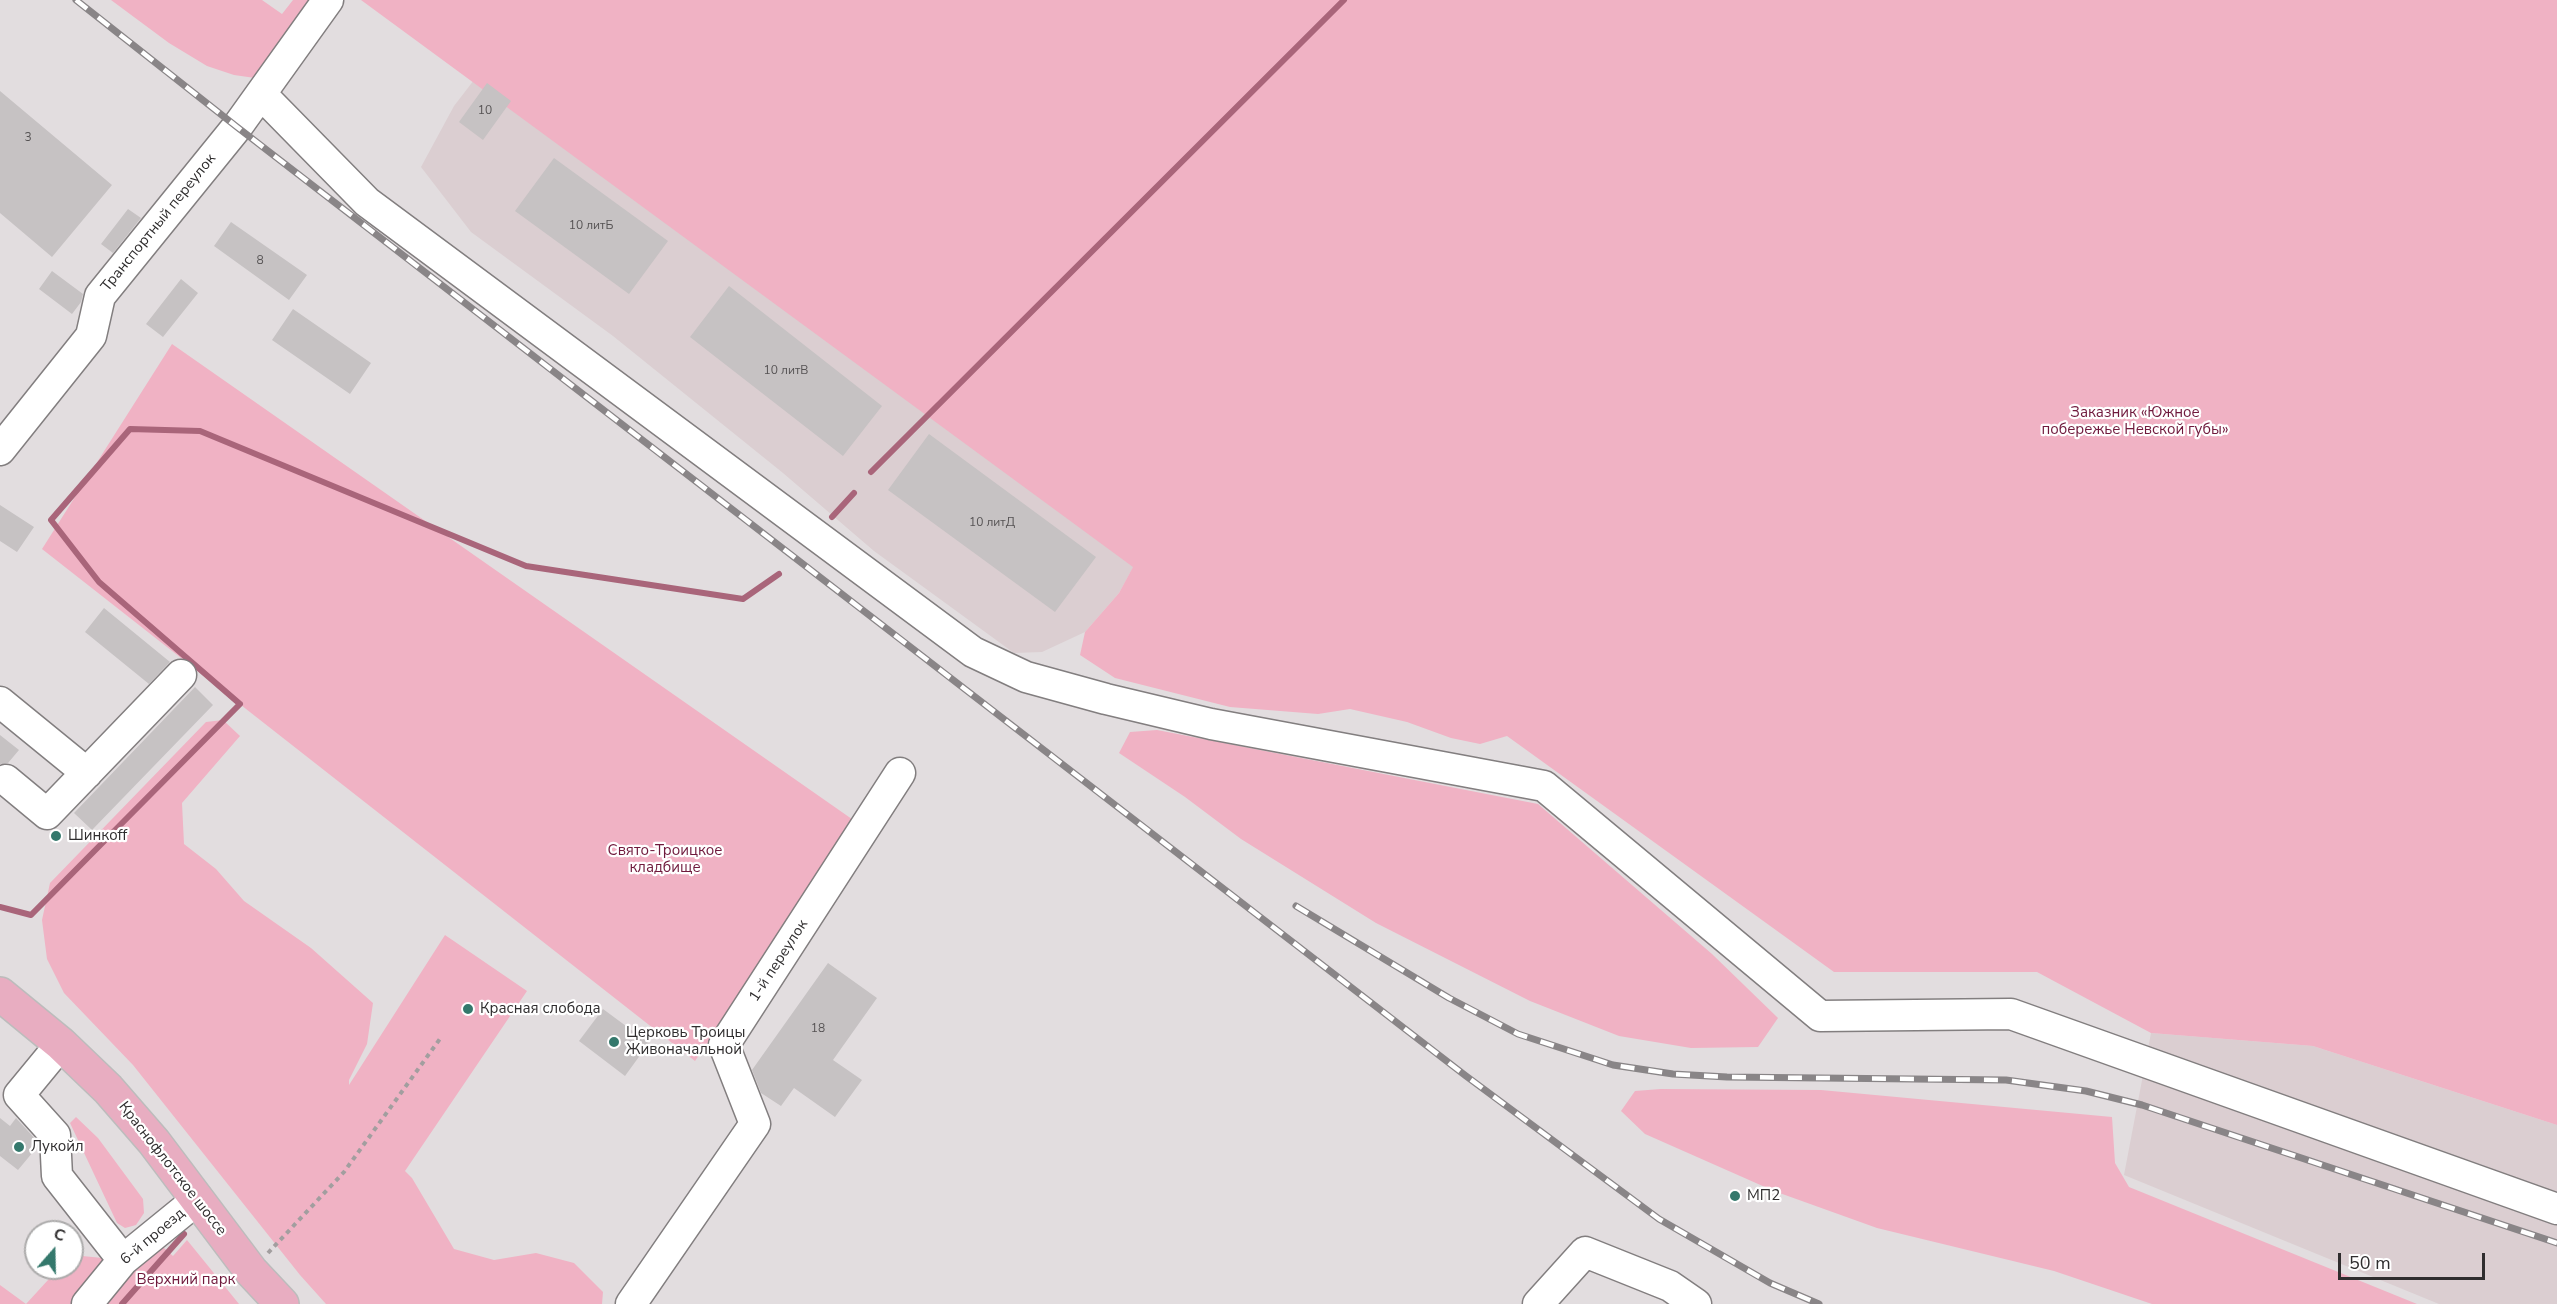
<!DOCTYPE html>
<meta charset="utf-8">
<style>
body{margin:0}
#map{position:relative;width:2557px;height:1304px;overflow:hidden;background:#e2dddf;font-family:"Nunito Sans",sans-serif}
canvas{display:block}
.north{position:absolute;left:24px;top:1220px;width:60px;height:60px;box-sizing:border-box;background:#fff;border:2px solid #acabab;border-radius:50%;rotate:20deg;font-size:16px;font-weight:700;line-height:24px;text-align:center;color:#2f2d2e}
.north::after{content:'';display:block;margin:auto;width:21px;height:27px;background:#34786c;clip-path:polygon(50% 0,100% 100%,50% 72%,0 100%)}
.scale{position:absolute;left:2338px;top:1253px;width:147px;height:27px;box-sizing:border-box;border:3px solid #2f2d2e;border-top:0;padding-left:8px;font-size:18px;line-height:21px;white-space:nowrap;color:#2f2d2e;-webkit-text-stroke:4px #fff;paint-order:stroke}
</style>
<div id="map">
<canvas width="2557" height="1304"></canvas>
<div class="north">С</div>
<div class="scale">50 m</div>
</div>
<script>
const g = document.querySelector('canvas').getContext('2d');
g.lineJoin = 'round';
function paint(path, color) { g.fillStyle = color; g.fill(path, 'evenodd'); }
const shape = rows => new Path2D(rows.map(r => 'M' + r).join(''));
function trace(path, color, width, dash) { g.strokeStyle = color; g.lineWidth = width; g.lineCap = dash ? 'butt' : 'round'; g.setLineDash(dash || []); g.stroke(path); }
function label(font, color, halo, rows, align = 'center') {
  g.font = font + ' "Nunito Sans",sans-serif'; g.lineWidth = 4.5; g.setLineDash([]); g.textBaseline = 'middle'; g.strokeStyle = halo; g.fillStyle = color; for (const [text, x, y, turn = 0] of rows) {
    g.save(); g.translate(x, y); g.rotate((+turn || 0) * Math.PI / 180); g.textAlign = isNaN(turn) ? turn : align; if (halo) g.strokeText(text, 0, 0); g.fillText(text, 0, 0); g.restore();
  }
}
paint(shape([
 [504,41,1159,520,1119,593,1085,632,1042,652,1014,653,874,551,783,473,613,336,471,232,421,167,454,106],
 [2151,1033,2313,1046,2557,1125,2557,1304,2439,1304,2124,1175]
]), '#dbced1');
paint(shape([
 [111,0,262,0,282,14,293,0,316,0,255,78,234,75,207,66,169,43],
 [361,0,2557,0,2557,1125,2313,1046,2151,1033,2037,972,1834,972,1507,736,1480,744,1451,738,1407,722,1350,709,1318,714,1230,707,1115,678,1080,655,1085,632,1119,593,1133,567],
 [172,344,859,824,695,1061,42,549],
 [223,720,240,736,182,803,184,844,216,869,244,901,311,948,373,1003,367,1044,349,1080,349,1085,445,935,527,991,405,1171,412,1178,454,1249,494,1260,536,1253,574,1263,603,1292,602,1304,326,1304,300,1275,133,1065,64,993,47,959,42,920,50,883,206,722],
 [1157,730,1538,804,1712,954,1778,1018,1758,1047,1691,1048,1619,1036,1530,1001,1376,923,1241,839,1185,797,1119,753,1130,732],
 [1661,1089,1821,1090,2112,1117,2115,1163,2129,1187,2417,1304,2152,1304,2054,1271,1877,1228,1774,1191,1645,1134,1621,1111,1635,1091],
 [76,1117,98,1138,143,1199,144,1213,136,1225,125,1228,117,1223,70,1123],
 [187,1240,239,1304,0,1304,0,1285,26,1304,59,1268,72,1268,72,1255,123,1260,156,1241,173,1256]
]), '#f0b2c4');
trace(shape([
 [871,472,1344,0],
 [832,517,854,493],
 [0,907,31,915,240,704,99,582,51,520,130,429,200,431,526,566,743,599,779,574],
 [122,1304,184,1234]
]), '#a9657a', 6);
paint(shape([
 [487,83,511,101,483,140,459,122],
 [0,91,112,185,52,257,0,213],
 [554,158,668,241,629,294,515,211],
 [128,209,141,218,113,253,101,244],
 [231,222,307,275,289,300,214,246],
 [52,271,83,294,81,302,72,314,39,289],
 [181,279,198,293,163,337,146,324],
 [729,286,882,406,843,456,690,337],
 [293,309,371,363,350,394,272,340],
 [929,434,1096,557,1055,612,888,490],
 [0,505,34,527,17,552,0,541],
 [104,608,170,662,149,684,85,632],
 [195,687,213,705,92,830,74,813],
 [0,735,19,750,8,763,0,764],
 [828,963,877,998,833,1060,862,1080,835,1117,794,1088,781,1106,761,1093,752,1070],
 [603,1009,649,1043,625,1076,579,1041],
 [0,1118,10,1126,16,1118,38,1142,38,1146,18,1170,0,1156]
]), '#c6c2c3');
const minor = shape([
 [261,94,367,202,973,652,1026,677,1106,699,1211,724,1544,786,1820,1016,2011,1014,2557,1209],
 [0,450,91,336,100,296,237,127,328,0],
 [0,702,87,773],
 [6,780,47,814,181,675],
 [61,1044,19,1095,55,1135,57,1176,123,1260],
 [87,1304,123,1260,198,1199],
 [631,1304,755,1124,724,1045,900,773],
 [1538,1304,1585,1252,1670,1286,1696,1304]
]);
const major = shape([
 [0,994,61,1044,108,1089,154,1142,251,1271,282,1304]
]);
trace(minor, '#827e7f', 33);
trace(major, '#bcbcbc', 36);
trace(shape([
 [268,1253,344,1172,442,1036]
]), '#a29e9f', 4, [4.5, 4.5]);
trace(minor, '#fff', 30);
trace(major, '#e8adc1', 33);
const rail = shape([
 [76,0,237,127,1466,1076,1659,1219,1770,1283,1819,1304],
 [1296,906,1449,998,1518,1034,1613,1065,1673,1074,1727,1077,2006,1080,2086,1091,2142,1105,2557,1243]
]);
trace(rail, '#898587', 7);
trace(rail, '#fff', 4.5, [14]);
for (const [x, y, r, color] of [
 [56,836,6,"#34786c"],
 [468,1009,6,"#34786c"],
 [614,1042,6,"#34786c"],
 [19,1147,6,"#34786c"],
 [1735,1196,6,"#34786c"]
]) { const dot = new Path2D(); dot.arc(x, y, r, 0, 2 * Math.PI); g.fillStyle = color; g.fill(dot); trace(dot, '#fff', 2); }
label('12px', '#555253', null, [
 ["10",485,111],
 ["3",28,138],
 ["10 литБ",591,226],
 ["8",260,261],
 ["10 литВ",786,371],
 ["10 литД",992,523],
 ["18",818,1029]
]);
label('15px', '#2f2d2e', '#fff', [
 ["Транспортный переулок",159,223,-51],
 ["1-й переулок",779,961,-57],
 ["Краснофлотское шоссе",172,1169,52],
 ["6-й проезд",153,1237,-40]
]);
label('15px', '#6f193c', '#fff', [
 ["Заказник «Южное",2135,413],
 ["побережье Невской губы»",2135,430],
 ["Свято-Троицкое",665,851],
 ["кладбище",665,868],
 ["Верхний парк",186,1280]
]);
label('15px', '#2f2d2e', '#fff', [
 ["Шинкoff",68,836],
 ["Красная слобода",480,1009],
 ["Церковь Троицы",626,1033],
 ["Живоначальной",626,1050],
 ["Лукойл",31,1147],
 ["МП2",1747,1196]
], 'left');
</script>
